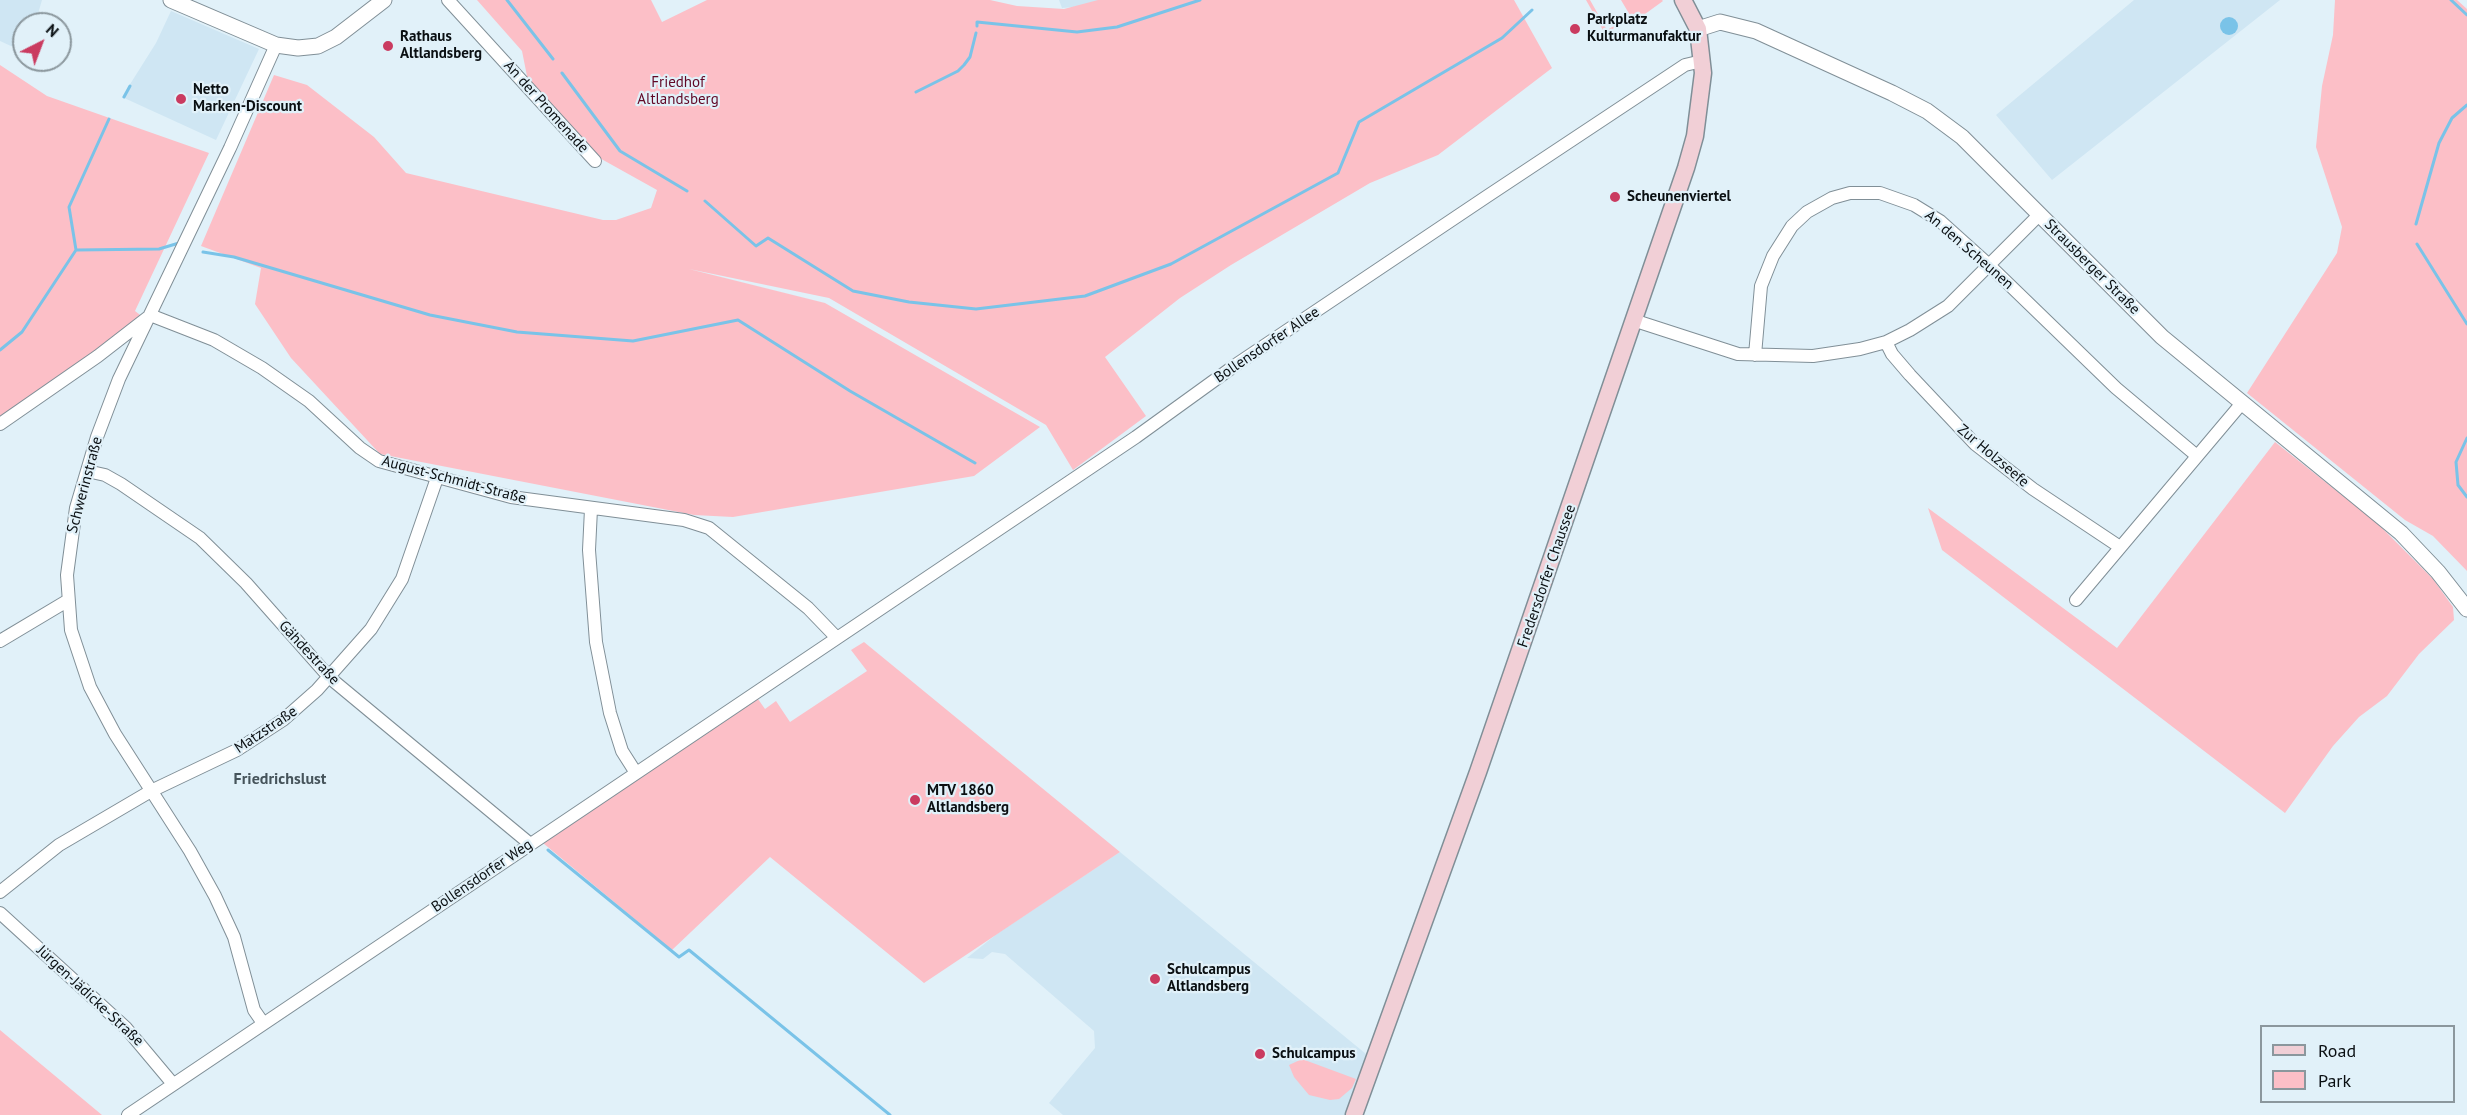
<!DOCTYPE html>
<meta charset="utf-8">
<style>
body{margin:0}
#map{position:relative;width:2467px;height:1115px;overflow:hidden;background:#e1f1f9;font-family:"PT Sans",sans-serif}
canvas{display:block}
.legend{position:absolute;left:2260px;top:1025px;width:195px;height:78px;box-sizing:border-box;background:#e1f1f9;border:2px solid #8b979d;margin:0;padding:8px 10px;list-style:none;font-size:18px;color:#0a0f12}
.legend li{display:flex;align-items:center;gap:12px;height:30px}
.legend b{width:30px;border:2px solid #8b979d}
.north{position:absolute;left:12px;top:12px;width:60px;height:60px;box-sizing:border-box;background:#e1f1f9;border:2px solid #8b979d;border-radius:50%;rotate:42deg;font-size:16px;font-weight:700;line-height:24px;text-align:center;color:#0a0f12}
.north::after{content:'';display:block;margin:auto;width:21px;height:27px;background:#ca3b60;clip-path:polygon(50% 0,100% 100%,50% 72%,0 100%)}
</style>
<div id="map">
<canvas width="2467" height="1115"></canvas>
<ul class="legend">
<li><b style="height:8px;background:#f1cfd6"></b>Road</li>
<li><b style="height:16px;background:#fcbfc7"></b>Park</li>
</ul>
<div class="north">N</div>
</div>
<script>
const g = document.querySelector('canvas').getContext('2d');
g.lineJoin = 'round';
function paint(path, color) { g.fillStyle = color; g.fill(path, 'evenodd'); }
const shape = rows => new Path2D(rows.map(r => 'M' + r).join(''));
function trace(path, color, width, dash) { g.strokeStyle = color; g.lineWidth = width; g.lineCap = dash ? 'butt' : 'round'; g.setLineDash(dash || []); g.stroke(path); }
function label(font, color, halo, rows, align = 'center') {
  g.font = font + ' "PT Sans",sans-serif'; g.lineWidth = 4.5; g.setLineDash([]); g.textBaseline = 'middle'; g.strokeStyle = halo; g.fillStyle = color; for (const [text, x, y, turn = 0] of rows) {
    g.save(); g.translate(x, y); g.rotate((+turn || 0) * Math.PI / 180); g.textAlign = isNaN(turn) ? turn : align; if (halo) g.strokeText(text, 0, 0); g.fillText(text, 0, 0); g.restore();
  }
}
paint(shape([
 [0,0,42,0,35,24,24,24,24,52,0,41],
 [1059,0,1114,0,1097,5,1062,8],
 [2134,0,2280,0,2052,180,1996,115],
 [171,11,259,49,216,140,122,97,156,43],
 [1120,852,1366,1054,1346,1115,1063,1115,1049,1103,1095,1048,1094,1031,1005,954,992,952,983,959,967,958,998,933]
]), '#cfe6f3');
paint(shape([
 [477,0,651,0,662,22,707,0,990,0,1017,6,1064,9,1098,0,1514,0,1552,68,1438,155,1370,183,1231,265,1180,298,1105,357,1146,416,1073,470,1046,425,829,298,689,269,825,303,1040,427,974,476,733,517,694,515,380,454,291,358,255,304,261,268,201,246,274,75,307,85,374,137,406,173,603,220,616,220,651,208,657,190,596,156,528,81,522,51],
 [1586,0,1590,0,1607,30,1614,26,1613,30,1600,37,1597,36,1604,32],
 [1621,0,1662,0,1663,1,1634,22],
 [2335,0,2457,0,2467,9,2467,571,2433,536,2405,520,2247,393,2337,253,2342,227,2316,147,2322,86,2333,35],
 [0,65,47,96,209,153,135,311,144,318,0,419],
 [2275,442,2377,523,2433,579,2453,607,2454,620,2419,654,2387,696,2359,717,2333,746,2285,813,1942,550,1928,508,2117,648],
 [864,642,1120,852,924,983,770,857,672,950,543,843,758,699,765,709,776,701,790,722,867,671,851,650],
 [0,1030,102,1115,0,1115],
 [1302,1059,1356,1079,1352,1088,1339,1099,1330,1100,1309,1095,1294,1077,1289,1065]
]), '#fcbfc7');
paint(shape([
 '2220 26a9 9 0 1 1 18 0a9 9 0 1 1-18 0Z'
]), '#7ac3e8');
trace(shape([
 [507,0,553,59],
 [2451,0,2467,15],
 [977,26,977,22,1077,32,1117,27,1200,0],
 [562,73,620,151,687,191],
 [916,92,958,71,964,65,970,57,976,33],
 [124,97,130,86],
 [705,201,756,246,768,238,853,291,909,302,976,309,1085,296,1171,264,1338,173,1359,122,1502,38,1532,10],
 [2416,224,2439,143,2452,118,2467,105],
 [2417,244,2467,324],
 [76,250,159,249,179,243],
 [203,252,234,257,430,315,517,332,633,341,738,320,850,391,975,463],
 [0,350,22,332,76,250,69,207,109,119],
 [2467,438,2456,462,2458,485,2467,497],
 [548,850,679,957,689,950,890,1115]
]), '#7ac3e8', 3);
const minor = shape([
 [448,0,595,161],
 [150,315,214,340,262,368,309,401,360,448,379,461,511,497,684,520,709,528,808,608,836,637],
 [1636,321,1738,354,1813,356,1860,349,1886,342,1910,330,1948,306,2040,214],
 [1886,342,1892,354,1910,375,1975,444,2033,489,2120,547],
 [1755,355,1761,286,1773,256,1792,226,1807,212,1832,198,1850,193,1880,193,1914,205,1940,221,1990,266,2116,388,2197,456],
 [0,424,98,356,147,318],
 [87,471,105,475,121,484,200,538,246,583,330,678,529,843],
 [591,509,589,550,596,642,610,713,622,751,636,773],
 [2076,600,2242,403],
 [0,641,67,601],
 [0,892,59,845,151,791,237,750,283,720,317,690,371,629,402,579,437,478],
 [0,913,126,1028,173,1084],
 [263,1023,254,1010,234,937,215,896,190,851,115,734,90,687,71,630,67,575,76,508,97,437,119,379,230,148,276,45],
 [128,1115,1136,437,1237,364,1486,197,1685,65,1702,61]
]);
const tertiary = shape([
 [171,0,276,45,298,48,318,46,336,37,384,0],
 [1698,29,1720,22,1756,31,1892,93,1927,111,1962,137,2162,337,2401,533,2438,572,2467,609]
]);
const secondary = shape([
 [1354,1115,1478,772,1686,168,1695,136,1703,73,1698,29,1683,0]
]);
trace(minor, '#808f97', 14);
trace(tertiary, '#808f97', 17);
trace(secondary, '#808f97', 19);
trace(minor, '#fff', 12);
trace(tertiary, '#fff', 15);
trace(secondary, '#f1cfd6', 16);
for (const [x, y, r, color] of [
 [1575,29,6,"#ca3b60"],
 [388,46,6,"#ca3b60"],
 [181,99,6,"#ca3b60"],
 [1615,197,6,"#ca3b60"],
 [915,800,6,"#ca3b60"],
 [1155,979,6,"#ca3b60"],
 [1260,1054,6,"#ca3b60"]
]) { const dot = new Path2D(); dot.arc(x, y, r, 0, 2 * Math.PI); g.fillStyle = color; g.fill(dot); trace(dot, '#e1f1f9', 2); }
label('bold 15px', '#0a0f12', '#e1f1f9', [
 ["Parkplatz",1587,20],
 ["Kulturmanufaktur",1587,37],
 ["Rathaus",400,37],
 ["Altlandsberg",400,54],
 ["Netto",193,90],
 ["Marken-Discount",193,107],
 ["Scheunenviertel",1627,197],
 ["MTV 1860",927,791],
 ["Altlandsberg",927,808],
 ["Schulcampus",1167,970],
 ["Altlandsberg",1167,987],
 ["Schulcampus",1272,1054]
], 'left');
label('15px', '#610826', '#e1f1f9', [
 ["Friedhof",678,83],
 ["Altlandsberg",678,100]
]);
label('15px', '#0a0f12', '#e1f1f9', [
 ["An der Promenade",546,107,48],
 ["An den Scheunen",1969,250,41],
 ["Strausberger Straße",2092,267,45],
 ["Bollensdorfer Allee",1267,345,-34],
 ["Zur Holzseefe",1993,456,40],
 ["August-Schmidt-Straße",454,480,15],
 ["Schwerinstraße",85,485,-75],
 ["Fredersdorfer Chaussee",1547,576,-71],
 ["Gähdestraße",309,653,47],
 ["Matzstraße",266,730,-34],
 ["Bollensdorfer Weg",482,876,-34],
 ["Jürgen-Jädicke-Straße",90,996,43]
]);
label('bold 16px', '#46545b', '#e1f1f9', [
 ["Friedrichslust",280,779]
]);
</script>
